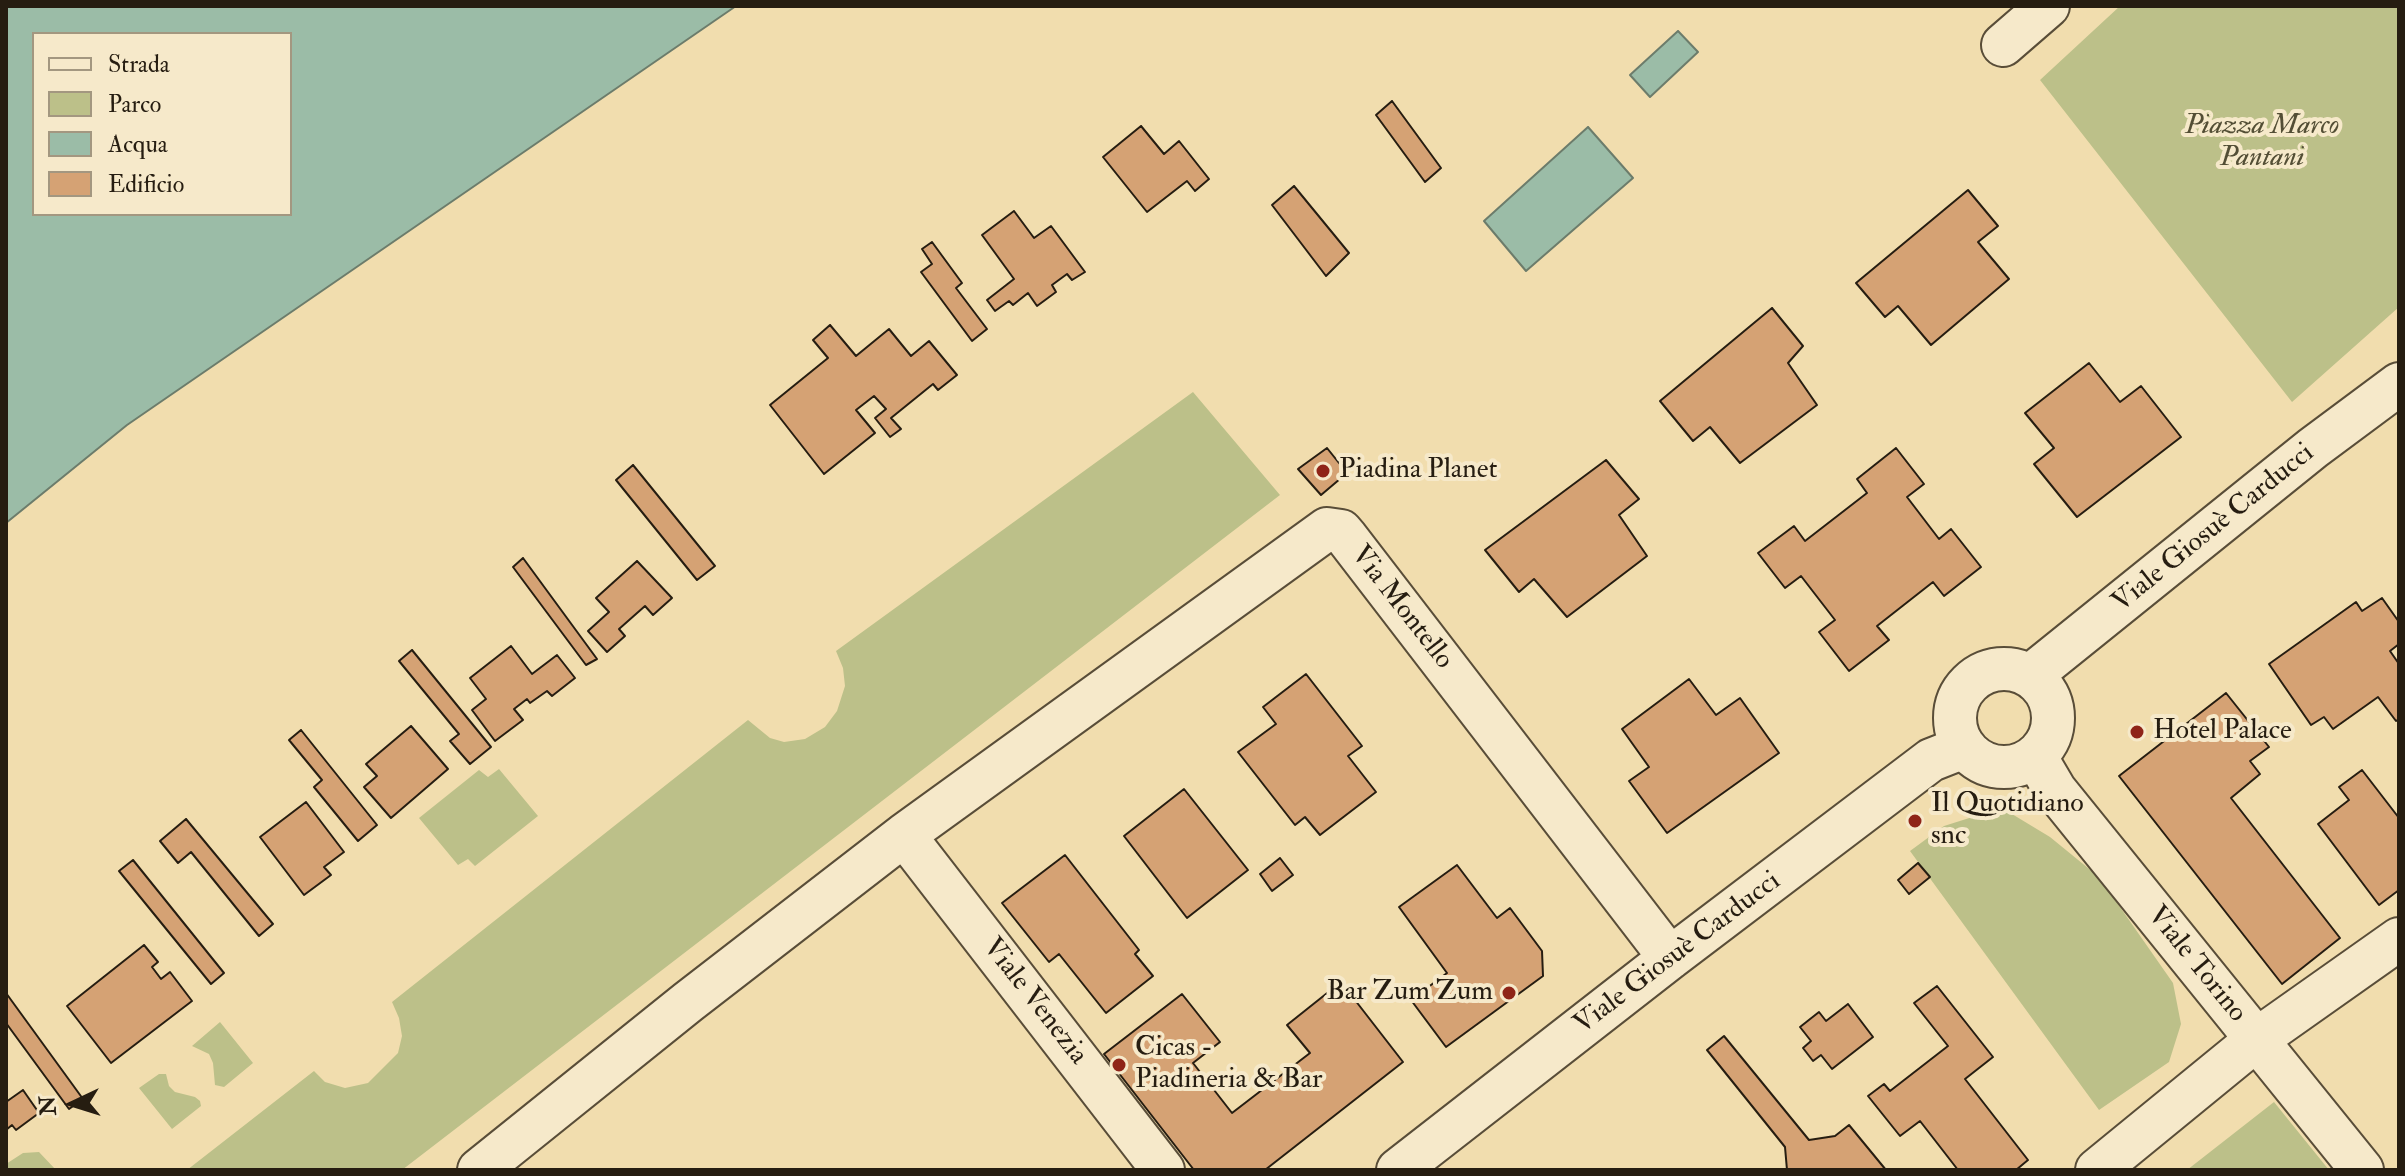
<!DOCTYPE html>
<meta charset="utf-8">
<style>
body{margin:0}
#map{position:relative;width:2405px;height:1176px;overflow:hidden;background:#f1ddae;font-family:"IM FELL Double Pica",serif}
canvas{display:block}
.frame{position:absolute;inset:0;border:8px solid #261d11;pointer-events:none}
.legend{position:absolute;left:32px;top:32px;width:260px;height:184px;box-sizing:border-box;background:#f6e9ca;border:2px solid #a39780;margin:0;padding:10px 14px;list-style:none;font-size:24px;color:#261d11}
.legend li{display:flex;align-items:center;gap:16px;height:40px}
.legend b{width:40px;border:2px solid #a39780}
.north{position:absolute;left:32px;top:1064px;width:80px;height:80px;-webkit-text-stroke:6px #f6e9ca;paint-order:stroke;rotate:266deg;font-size:22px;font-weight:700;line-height:32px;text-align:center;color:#261d11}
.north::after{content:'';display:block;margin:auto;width:28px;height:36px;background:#261d11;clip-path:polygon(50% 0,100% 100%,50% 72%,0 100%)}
</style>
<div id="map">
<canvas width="2405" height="1176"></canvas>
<div class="frame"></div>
<ul class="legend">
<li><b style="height:10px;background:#f6e9ca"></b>Strada</li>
<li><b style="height:22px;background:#bcc089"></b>Parco</li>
<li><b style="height:22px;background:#9bbca7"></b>Acqua</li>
<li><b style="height:22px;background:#d5a274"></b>Edificio</li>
</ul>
<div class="north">N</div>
</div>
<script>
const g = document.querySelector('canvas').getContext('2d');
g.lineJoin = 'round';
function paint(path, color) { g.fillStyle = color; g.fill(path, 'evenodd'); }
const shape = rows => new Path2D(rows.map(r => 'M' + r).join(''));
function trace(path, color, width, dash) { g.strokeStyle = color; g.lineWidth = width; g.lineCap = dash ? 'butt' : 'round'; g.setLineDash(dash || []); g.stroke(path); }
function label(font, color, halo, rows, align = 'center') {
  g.font = font + ' "IM FELL Double Pica",serif'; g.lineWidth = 8; g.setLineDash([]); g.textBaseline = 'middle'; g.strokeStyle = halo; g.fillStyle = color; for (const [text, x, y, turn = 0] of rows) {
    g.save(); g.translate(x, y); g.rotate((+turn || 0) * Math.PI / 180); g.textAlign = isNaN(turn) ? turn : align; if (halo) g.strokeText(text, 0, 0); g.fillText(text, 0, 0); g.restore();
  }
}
paint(shape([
 [2120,6,2399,6,2399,307,2292,402,2040,80],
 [1193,392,1280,495,402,1170,187,1170,314,1071,325,1082,345,1088,368,1083,398,1053,402,1036,399,1018,392,1002,748,720,770,738,784,742,805,739,825,727,837,711,845,686,843,668,836,651],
 [499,769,538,816,475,866,468,859,458,865,419,818,479,770,488,777],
 [2007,811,2050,837,2099,877,2173,983,2181,1024,2169,1062,2099,1110,1910,851,1944,826,1982,814],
 [220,1022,253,1063,224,1087,215,1085,213,1063,209,1054,192,1046],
 [159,1074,166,1074,169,1086,175,1092,195,1097,200,1101,201,1106,172,1129,139,1088],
 [2274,1102,2329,1170,2187,1170],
 [39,1152,56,1170,6,1170,6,1164,23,1153]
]), '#bcc089');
const water = shape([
 [6,6,736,6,127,425,6,523,6,6],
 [34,34,290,34,290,214,34,214,34,34],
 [1678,31,1698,52,1650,97,1630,75,1678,31],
 [1588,127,1633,178,1526,271,1484,221,1588,127]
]);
paint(water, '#9bbca7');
trace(water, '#6c7c6b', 2);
const building = shape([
 [1392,101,1441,168,1425,182,1376,115,1392,101],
 [1141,126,1164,154,1179,141,1209,179,1195,191,1187,181,1147,212,1103,157,1141,126],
 [1294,186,1349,253,1326,276,1272,205,1294,186],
 [1968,190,1998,226,1978,242,2009,279,1931,345,1898,306,1885,317,1856,283,1968,190],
 [1014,211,1034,238,1051,226,1085,272,1072,280,1067,274,1052,285,1056,292,1037,306,1028,293,1013,305,1009,301,995,311,987,300,1014,279,982,235,1014,211],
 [932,242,962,283,956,288,987,329,972,341,921,272,932,264,922,249,932,242],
 [1772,308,1803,346,1788,363,1817,405,1740,463,1710,427,1693,441,1660,401,1772,308],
 [830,325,856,356,889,329,911,356,929,341,957,375,938,390,933,384,891,418,901,429,890,437,875,418,886,409,874,396,856,410,875,433,824,474,770,405,828,358,813,340,830,325],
 [2089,363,2120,402,2141,386,2181,437,2077,517,2034,464,2054,448,2025,413,2089,363],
 [1327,448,1347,473,1321,495,1298,469,1327,448],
 [1896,448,1924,484,1907,497,1939,539,1951,529,1981,567,1944,596,1933,582,1877,626,1889,640,1849,671,1819,632,1835,620,1801,576,1785,588,1758,553,1794,526,1805,541,1867,493,1857,479,1896,448],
 [1606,460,1639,499,1619,515,1647,556,1567,617,1534,579,1519,592,1485,550,1606,460],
 [633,465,715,566,697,580,616,480,633,465],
 [523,558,597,659,586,665,513,567,523,558],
 [637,561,672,598,653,615,645,606,619,629,625,636,607,652,588,631,609,612,596,598,637,561],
 [2382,598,2399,622,2399,644,2390,651,2399,664,2399,719,2396,721,2378,697,2333,729,2324,717,2311,725,2269,664,2356,602,2362,611,2382,598],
 [511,646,532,674,557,655,575,678,552,696,547,691,530,703,527,699,514,709,523,720,495,741,472,710,486,699,470,678,511,646],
 [412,650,491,747,470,764,450,741,459,734,399,661,412,650],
 [1306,674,1362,746,1348,756,1376,792,1320,835,1305,817,1295,825,1238,752,1276,724,1263,707,1306,674],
 [1689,679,1716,715,1740,698,1779,753,1667,833,1629,781,1649,767,1622,729,1689,679],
 [2226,693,2269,747,2250,761,2260,774,2231,798,2340,938,2282,984,2119,776,2226,693],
 [411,726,448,769,391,818,364,787,377,776,366,764,411,726],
 [301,730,377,825,358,841,314,787,322,780,289,740,301,730],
 [2362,770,2399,818,2399,890,2379,905,2318,824,2349,800,2339,787,2362,770],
 [1184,789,1248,870,1187,918,1124,836,1184,789],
 [306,802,344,852,324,867,331,875,304,895,260,837,306,802],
 [186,819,273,924,259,936,191,852,178,863,160,841,186,819],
 [1065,855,1139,950,1135,954,1153,976,1106,1013,1059,954,1049,962,1002,903,1065,855],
 [1280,858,1293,875,1272,891,1260,874,1280,858],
 [133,860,224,973,211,984,119,871,133,860],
 [1918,863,1930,877,1909,894,1898,880,1918,863],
 [1457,865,1497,918,1510,908,1542,951,1543,976,1446,1047,1411,1000,1447,973,1399,907,1457,865],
 [144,945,158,962,152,967,161,979,170,972,192,1001,111,1063,67,1006,144,945],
 [1341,982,1403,1062,1265,1170,1194,1170,1104,1054,1182,994,1220,1042,1193,1063,1232,1113,1310,1053,1287,1025,1341,982],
 [1937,986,1993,1057,1965,1079,2028,1160,2016,1170,1958,1170,1920,1121,1900,1136,1868,1096,1884,1084,1890,1091,1948,1046,1914,1003,1937,986],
 [6,993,83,1099,69,1109,6,1023,6,993],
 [1848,1004,1873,1037,1832,1069,1821,1055,1813,1061,1803,1048,1811,1041,1800,1027,1819,1012,1826,1021,1848,1004],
 [1724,1036,1809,1140,1835,1136,1849,1125,1886,1170,1787,1170,1785,1147,1707,1050,1724,1036],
 [23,1090,39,1113,16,1130,12,1125,6,1130,6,1102,23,1090]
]);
paint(building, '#d5a274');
trace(building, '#261d11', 2);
const minor = shape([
 [2003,45,2048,6],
 '1955 718a49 49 0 1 1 98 0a49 49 0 1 1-98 0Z',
 [2030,676,2313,448,2399,384],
 [2035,756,2055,790,2362,1170],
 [904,835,1163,1170],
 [479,1170,688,1002,904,835,1327,529,1341,531,1347,538,1670,958],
 [1398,1170,1670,958,1931,760,1964,747],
 [2097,1170,2256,1040,2399,939]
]);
trace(minor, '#594d38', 46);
trace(minor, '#f6e9ca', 42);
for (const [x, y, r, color] of [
 [1323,471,8,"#8f2418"],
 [2137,732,8,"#8f2418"],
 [1915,821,8,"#8f2418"],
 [1509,993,8,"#8f2418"],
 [1119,1065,8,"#8f2418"]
]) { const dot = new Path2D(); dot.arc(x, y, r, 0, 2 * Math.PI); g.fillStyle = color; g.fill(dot); trace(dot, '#f6e9ca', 3); }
label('italic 28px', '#534e35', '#f6e9ca', [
 ["Piazza Marco",2262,127],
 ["Pantani",2262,159]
]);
label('28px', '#261d11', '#f6e9ca', [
 ["Piadina Planet",1339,471],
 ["Hotel Palace",2153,732],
 ["Il Quotidiano",1931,805],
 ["snc",1931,837],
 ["Bar Zum Zum",1493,993,"right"],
 ["Cicas -",1135,1049],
 ["Piadineria & Bar",1135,1081]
], 'left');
label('28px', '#261d11', '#f6e9ca', [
 ["Viale Giosuè Carducci",2214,529,-39],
 ["Via Montello",1401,608,52],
 ["Viale Giosuè Carducci",1678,954,-37],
 ["Viale Torino",2196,965,51],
 ["Viale Venezia",1034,1002,52]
]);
</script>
